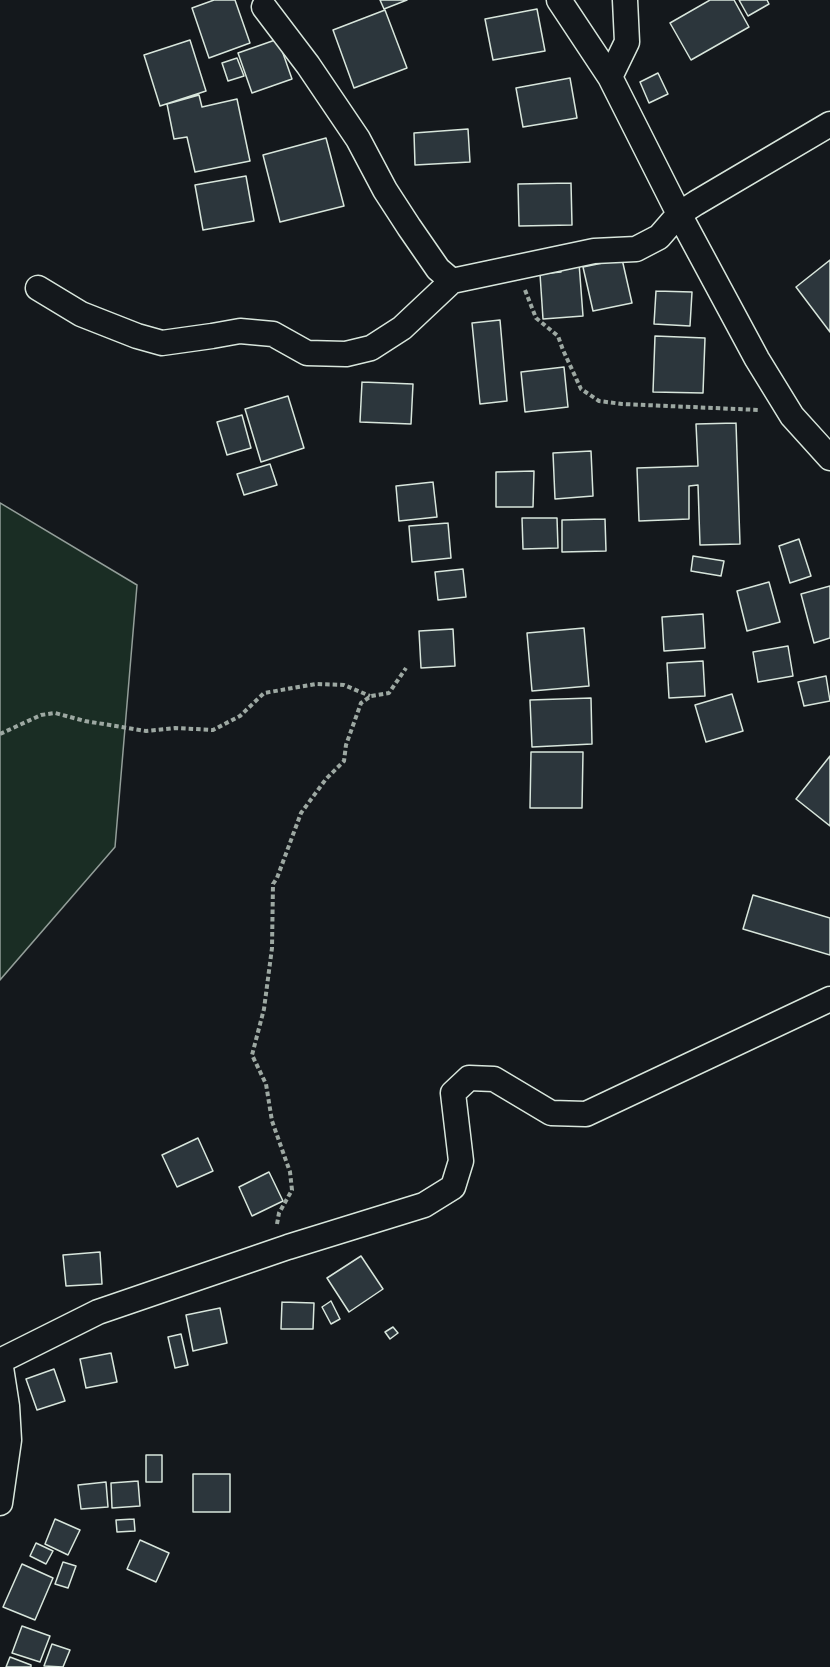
<!DOCTYPE html>
<style>
body{margin:0}
canvas{display:block;background:#14181c}
</style>
<canvas width="830" height="1667"></canvas>
<script>
const g = document.querySelector('canvas').getContext('2d');
g.lineJoin = 'round';
function paint(path, color) { g.fillStyle = color; g.fill(path, 'evenodd'); }
const shape = rows => new Path2D(rows.map(r => 'M' + r).join(''));
function trace(path, color, width, dash) { g.strokeStyle = color; g.lineWidth = width; g.lineCap = dash ? 'butt' : 'round'; g.setLineDash(dash || []); g.stroke(path); }
const green = shape([
 [0,503,137,585,115,847,0,980,0,503]
]);
paint(green, '#1a2d24');
trace(green, '#939e99', 1.5);
const building = shape([
 [214,0,235,0,250,43,209,58,192,8,214,0],
 [380,0,407,0,384,9,380,0],
 [710,0,734,0,749,27,691,60,670,23,710,0],
 [739,0,767,0,769,4,748,16,739,0],
 [537,9,545,51,493,60,485,19,537,9],
 [385,10,407,68,354,88,333,30,385,10],
 [278,39,292,79,252,93,238,53,278,39],
 [190,40,206,91,160,106,144,55,190,40],
 [237,58,244,76,228,81,222,63,237,58],
 [658,73,668,94,649,103,640,82,658,73],
 [570,78,577,118,523,127,516,88,570,78],
 [199,95,202,107,237,99,250,161,195,172,187,137,174,139,167,104,199,95],
 [468,129,470,162,415,165,414,133,468,129],
 [326,138,344,206,280,222,263,155,326,138],
 [246,176,254,221,203,230,195,185,246,176],
 [571,183,572,225,519,226,518,184,571,183],
 [622,259,632,303,593,311,583,267,622,259],
 [830,260,830,332,796,287,830,260],
 [579,263,583,316,543,319,540,274,561,272,561,265,579,263],
 [656,291,692,292,690,326,654,324,656,291],
 [500,320,507,401,480,404,472,323,500,320],
 [655,336,705,338,703,393,653,392,655,336],
 [564,367,568,407,525,412,521,372,564,367],
 [362,382,413,384,411,424,360,422,362,382],
 [288,396,304,448,261,462,245,409,288,396],
 [242,415,251,448,227,455,217,422,242,415],
 [736,423,740,544,700,545,698,485,689,486,689,519,639,521,637,468,698,466,696,424,736,423],
 [591,451,593,496,555,499,553,453,591,451],
 [270,464,277,485,244,495,237,474,270,464],
 [534,471,533,507,496,507,496,472,534,471],
 [433,482,437,517,399,521,396,486,433,482],
 [522,518,557,518,558,548,523,549,522,518],
 [605,519,606,551,562,552,562,520,605,519],
 [448,523,451,558,412,562,409,526,448,523],
 [799,539,811,576,790,583,779,546,799,539],
 [693,556,724,561,721,576,691,571,693,556],
 [463,569,466,597,438,600,435,572,463,569],
 [769,582,780,622,747,631,737,591,769,582],
 [830,586,830,638,814,643,801,594,830,586],
 [703,614,705,648,664,651,662,617,703,614],
 [584,628,589,686,532,691,527,633,584,628],
 [453,629,455,666,421,668,419,631,453,629],
 [788,646,793,676,758,682,753,652,788,646],
 [703,661,705,696,669,698,667,663,703,661],
 [826,676,830,701,804,706,798,682,826,676],
 [732,694,743,731,706,742,695,705,732,694],
 [591,698,592,744,532,747,530,700,591,698],
 [531,752,583,752,582,808,530,808,531,752],
 [830,756,830,826,796,799,830,756],
 [753,895,830,918,830,955,743,929,753,895],
 [198,1138,213,1171,177,1187,162,1155,198,1138],
 [269,1172,283,1201,252,1216,239,1187,269,1172],
 [100,1252,102,1284,66,1286,63,1255,100,1252],
 [361,1256,383,1289,349,1312,327,1278,361,1256],
 [331,1301,340,1319,331,1324,322,1307,331,1301],
 [282,1302,314,1303,313,1329,281,1329,282,1302],
 [220,1308,227,1343,193,1351,186,1315,220,1308],
 [393,1327,398,1333,390,1339,385,1332,393,1327],
 [181,1334,188,1365,175,1368,168,1337,181,1334],
 [111,1353,117,1382,86,1388,80,1359,111,1353],
 [54,1369,65,1401,37,1410,26,1379,54,1369],
 [146,1455,162,1455,162,1482,146,1482,146,1455],
 [193,1474,230,1474,230,1512,193,1512,193,1474],
 [138,1481,140,1506,112,1508,111,1483,138,1481],
 [106,1482,108,1507,81,1509,78,1485,106,1482],
 [55,1519,80,1530,68,1555,45,1544,55,1519],
 [134,1519,135,1531,117,1532,116,1520,134,1519],
 [140,1540,169,1553,156,1582,127,1569,140,1540],
 [36,1543,53,1551,46,1564,30,1556,36,1543],
 [63,1562,76,1566,68,1588,55,1584,63,1562],
 [22,1564,53,1578,35,1620,3,1607,22,1564],
 [22,1626,50,1636,40,1662,12,1653,22,1626],
 [52,1644,70,1650,63,1667,44,1666,52,1644],
 [10,1657,31,1665,31,1667,6,1667,10,1657]
]);
paint(building, '#2c363c');
trace(building, '#d8e6dc', 1.5);
const street = shape([
 [559,0,610,77,679,214,757,359,792,416,830,458],
 [264,7,308,65,358,139,385,190,409,227,438,269,452,281,594,251,636,249,659,237,679,214,696,203,830,124],
 [610,77,627,42,625,0],
 [38,288,81,314,137,336,162,343,212,336,240,331,273,334,307,353,346,354,371,348,402,328,452,281],
 [0,1361,98,1312,288,1247,424,1205,453,1187,461,1161,453,1093,469,1078,494,1079,551,1113,586,1114,830,999],
 [0,1361,7,1406,9,1440,0,1503]
]);
trace(street, '#d8e6dc', 27);
trace(shape([
 [525,290,536,318,558,336,563,350,581,389,599,401,622,404,759,410],
 [0,734,41,715,55,713,85,721,146,731,175,728,213,730,240,716,264,693,316,684,344,685,370,696],
 [277,1224,279,1213,292,1190,290,1172,272,1121,266,1084,252,1055,264,1009,272,948,273,884,277,878,301,813,326,779,344,761,346,745,361,703,371,696,389,693,406,668]
]), '#9da8a2', 4, [4.5, 3]);
trace(street, '#14181c', 24);
</script>
